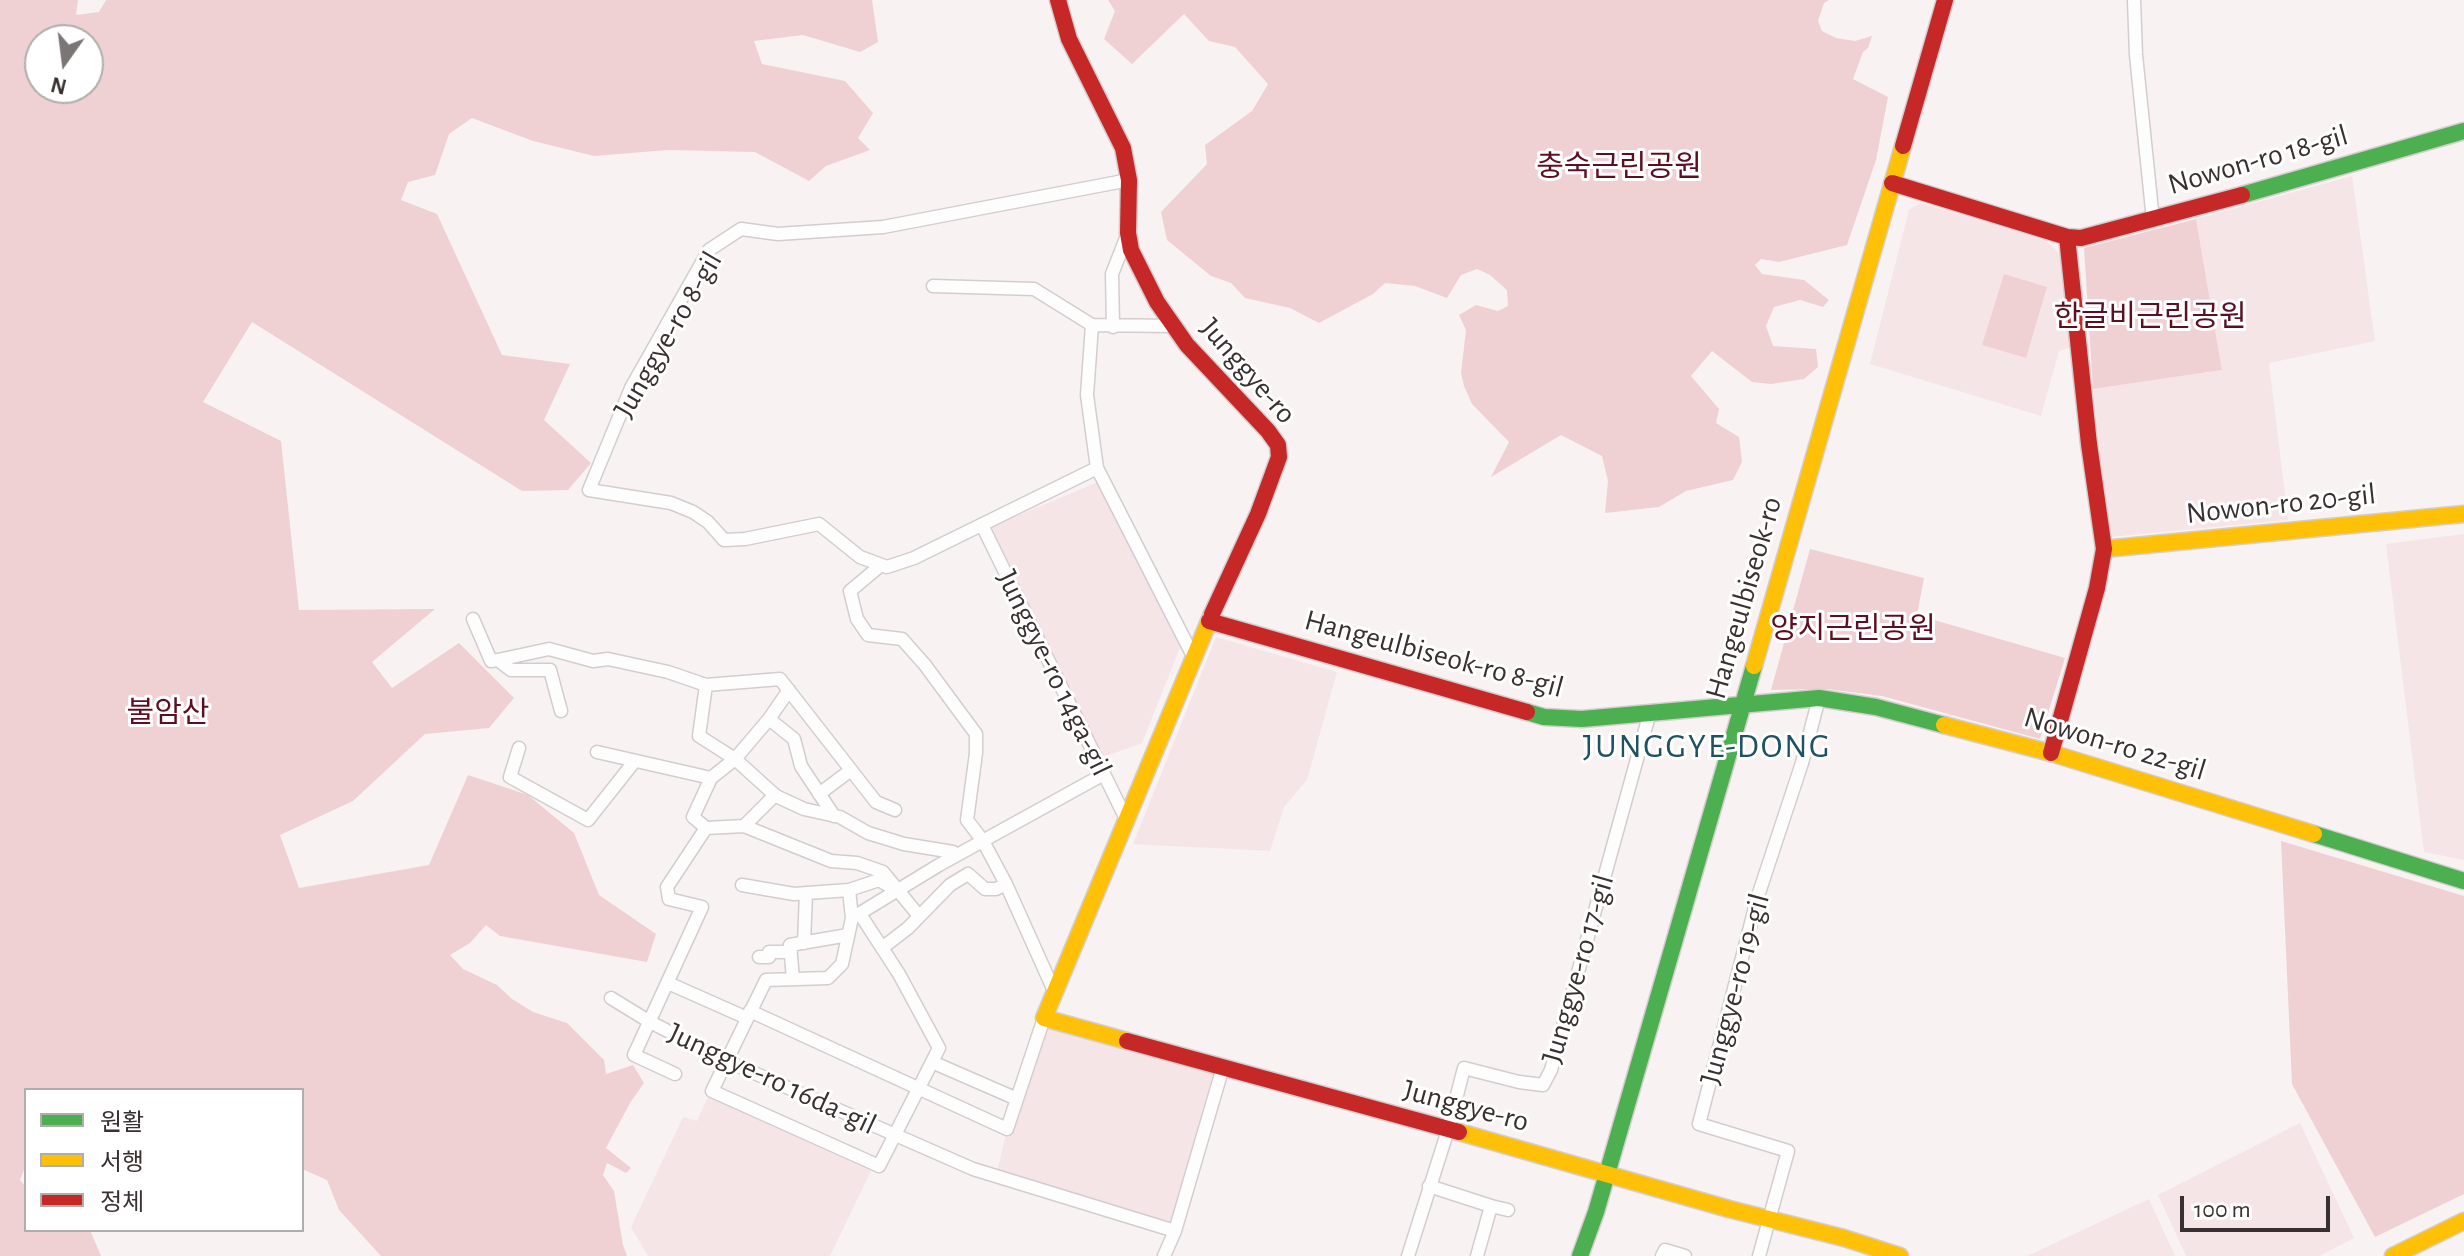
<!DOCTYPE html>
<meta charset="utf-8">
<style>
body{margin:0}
#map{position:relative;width:2464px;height:1256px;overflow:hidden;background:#f8f2f2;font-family:"Alegreya Sans","Noto Sans KR",sans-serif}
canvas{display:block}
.legend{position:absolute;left:24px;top:1088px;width:280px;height:144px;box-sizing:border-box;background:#fff;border:2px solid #b0adad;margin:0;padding:10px 14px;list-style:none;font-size:24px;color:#393131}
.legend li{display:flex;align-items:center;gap:16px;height:40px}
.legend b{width:40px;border:2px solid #b0adad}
.north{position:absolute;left:24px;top:24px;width:80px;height:80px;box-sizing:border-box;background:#fff;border:2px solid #b0adad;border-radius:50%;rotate:194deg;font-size:22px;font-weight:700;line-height:32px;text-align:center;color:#393131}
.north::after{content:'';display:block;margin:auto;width:28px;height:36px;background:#7c7575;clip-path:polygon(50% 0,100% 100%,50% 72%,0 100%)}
.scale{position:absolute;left:2180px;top:1196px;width:150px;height:36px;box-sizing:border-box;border:4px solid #393131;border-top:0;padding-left:10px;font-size:24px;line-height:28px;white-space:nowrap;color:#393131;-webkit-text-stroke:6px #fff;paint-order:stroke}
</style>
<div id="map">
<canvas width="2464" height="1256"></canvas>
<ul class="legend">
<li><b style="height:10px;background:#4caf50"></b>원활</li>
<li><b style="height:10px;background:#ffc107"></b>서행</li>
<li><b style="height:10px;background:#c62828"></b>정체</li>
</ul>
<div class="north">N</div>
<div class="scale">100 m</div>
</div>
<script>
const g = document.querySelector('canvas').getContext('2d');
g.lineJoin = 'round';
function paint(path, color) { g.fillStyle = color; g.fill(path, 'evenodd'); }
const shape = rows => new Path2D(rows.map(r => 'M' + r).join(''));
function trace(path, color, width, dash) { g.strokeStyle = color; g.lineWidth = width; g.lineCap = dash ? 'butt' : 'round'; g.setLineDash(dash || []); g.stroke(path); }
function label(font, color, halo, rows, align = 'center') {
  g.font = font + ' "Alegreya Sans","Noto Sans KR",sans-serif'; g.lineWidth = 6; g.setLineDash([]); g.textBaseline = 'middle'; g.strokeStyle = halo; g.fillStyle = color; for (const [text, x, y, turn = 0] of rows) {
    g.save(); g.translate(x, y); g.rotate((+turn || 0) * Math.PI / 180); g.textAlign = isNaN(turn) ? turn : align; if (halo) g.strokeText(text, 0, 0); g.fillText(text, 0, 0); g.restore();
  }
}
paint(shape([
 [2352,176,2375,341,2269,363,2288,520,2110,537,2093,389,2222,370,2196,219],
 [1920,203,2044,239,2061,255,2073,347,2059,351,2041,416,1870,364,1909,210],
 [1098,482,1127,533,1181,645,1142,743,1098,759,988,528],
 [2464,534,2464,860,2424,852,2386,544],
 [1216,637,1337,672,1307,780,1284,807,1270,851,1133,844],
 [1046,1022,1214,1070,1171,1223,997,1172,1007,1129],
 [708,1097,871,1171,830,1256,648,1256,631,1227,683,1117,697,1121],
 [2300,1123,2354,1238,2319,1256,2186,1256,2158,1195],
 [2149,1199,2175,1256,2027,1256]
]), '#f6e5e7');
paint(shape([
 [0,0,78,0,76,15,99,12,106,0,872,0,878,42,860,52,803,35,754,41,762,64,845,81,873,113,858,138,870,150,826,166,809,181,755,152,668,150,594,156,533,141,472,118,449,134,435,175,408,182,401,200,437,214,502,355,570,364,544,420,591,463,568,490,522,491,252,322,203,402,281,441,299,610,435,609,372,662,392,688,459,643,514,698,489,728,425,734,353,801,280,835,299,888,429,865,468,775,528,795,574,833,599,895,656,934,647,962,500,936,486,925,470,943,450,955,463,969,497,985,512,999,533,1012,567,1023,604,1060,606,1074,633,1065,644,1083,630,1103,606,1148,631,1168,626,1173,607,1163,603,1175,614,1191,623,1245,627,1256,381,1256,339,1210,327,1180,302,1169,302,1090,95,1088,26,1090,26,1165,20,1180,26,1187,26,1230,90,1230,101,1256,0,1256],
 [40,40,88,40,88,88,40,88],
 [1108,0,1829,0,1824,3,1818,21,1822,31,1836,38,1855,41,1872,36,1868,48,1863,52,1853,79,1888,97,1876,160,1847,245,1779,262,1761,259,1755,265,1762,274,1804,280,1829,300,1823,307,1800,300,1774,307,1766,326,1773,346,1816,349,1818,367,1804,379,1771,384,1752,382,1712,351,1691,376,1719,409,1716,423,1739,437,1742,462,1733,480,1686,491,1659,507,1605,513,1608,481,1602,456,1561,435,1491,477,1509,442,1472,404,1464,386,1461,373,1466,330,1459,315,1476,305,1498,311,1508,306,1507,290,1490,275,1477,269,1461,275,1447,298,1415,286,1385,283,1373,294,1319,323,1290,308,1245,298,1231,283,1211,276,1167,240,1161,212,1207,164,1205,145,1252,111,1268,84,1235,47,1209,41,1184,14,1132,64,1104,39,1115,11],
 [2196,219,2222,370,2093,389,2084,248],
 [2004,274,2047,287,2026,358,1982,345],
 [1810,549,1924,578,1917,615,2065,658,2040,739,1882,696,1827,689,1771,690],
 [2281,841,2464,896,2464,1194,2375,1237,2292,1084]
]), '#efd1d4');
const street = shape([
 [2134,0,2136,55,2153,220],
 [933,286,1034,289,1092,325,1173,326],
 [1092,325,1087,395,1097,468,1194,658],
 [1113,327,1112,274,1128,233],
 [1097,468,914,558,887,567,860,557,819,524,745,539,724,540,708,522,693,512,671,503,589,490,631,388,709,250,741,229,778,234,883,227,1129,180],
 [982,525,1127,821],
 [880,566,850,591,857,619,868,635,902,639,925,665,976,734,976,753,967,820,983,841,1006,884,1055,993],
 [473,619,491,661,498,660,511,670,550,670,561,711],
 [498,660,549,649,593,661,608,659,668,672,706,685,780,679,876,802,895,810],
 [706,685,699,736,735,759,769,719,789,690],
 [769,719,794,739,801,766,834,816],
 [519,748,510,777,588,820,634,762],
 [597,752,711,778],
 [819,794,851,770],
 [744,826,775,795],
 [706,828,693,817,711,778,735,759,776,796,804,809,840,817,868,833,904,844,953,852,957,855],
 [742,885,794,894,849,890,879,880,891,887],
 [849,890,852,918],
 [860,914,899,974,939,1048,932,1062,1017,1099],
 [804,943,806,893],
 [882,948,908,928,950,885,968,874,985,889,996,889,1006,884],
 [759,957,769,957,769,952,791,952],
 [793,979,790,945,848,935],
 [668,983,747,1018],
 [611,998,650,1022,727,1061,973,1169,1175,1231,1223,1067],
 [750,1011,1007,1129,1044,1018],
 [932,1062,879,1166,712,1091,766,980,828,978,842,964,852,918,939,865,1104,774],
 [675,1074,634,1055,702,907,669,899,667,887,706,828,744,826,831,861,857,863,883,872,919,916],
 [1429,1186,1491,1206,1477,1256],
 [1491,1206,1508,1210],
 [1164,1256,1175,1231],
 [1408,1256,1448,1130,1464,1068,1519,1082,1543,1085,1551,1070,1650,712],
 [1662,1256,1665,1250,1685,1256],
 [1759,1256,1788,1151,1699,1124,1758,896,1802,763,1819,698]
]);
const fast = shape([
 [2242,195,2464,131],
 [1527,712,1544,717,1582,719,1819,698,1876,707,1944,725],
 [2314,834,2464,881],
 [1580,1256,1596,1212,1754,666]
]);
const slow = shape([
 [2104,549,2464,514],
 [1754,666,1903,146],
 [1944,725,2051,753,2314,834],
 [1127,1041,1044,1018,1212,614],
 [1459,1132,1729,1209,1844,1238,1900,1256],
 [2393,1256,2464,1221]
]);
const jam = shape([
 [1058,0,1069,39,1123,148,1129,180,1128,233,1131,250,1157,302,1187,345,1268,431,1278,445,1279,457,1258,514,1212,614],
 [1903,146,1945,0],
 [1892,183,2067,237,2081,238,2242,195],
 [1209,621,1527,712],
 [2051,753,2097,588,2104,549,2089,444,2067,237],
 [1127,1041,1459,1132]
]);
trace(street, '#d4cdcd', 15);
trace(fast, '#d4cdcd', 19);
trace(slow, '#d4cdcd', 19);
trace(jam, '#d4cdcd', 19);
trace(street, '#fefdfd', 12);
trace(fast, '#4caf50', 16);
trace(slow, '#ffc107', 16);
trace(jam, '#c62828', 16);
label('30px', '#393131', '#fff', [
 ["Nowon-ro 18-gil",2258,160,-16],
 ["Junggye-ro 8-gil",668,335,-60],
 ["Junggye-ro",1248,371,49],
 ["Nowon-ro 20-gil",2281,504,-6],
 ["Hangeulbiseok-ro",1744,598,-74],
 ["Hangeulbiseok-ro 8-gil",1434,654,15],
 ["Junggye-ro 14ga-gil",1054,673,64],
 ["Nowon-ro 22-gil",2115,744,17],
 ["Junggye-ro 17-gil",1578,969,-74],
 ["Junggye-ro 19-gil",1735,989,-75],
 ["Junggye-ro 16da-gil",772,1079,25],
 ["Junggye-ro",1466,1106,15]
]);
label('30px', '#5c0f23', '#fff', [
 ["충숙근린공원",1619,167],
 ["한글비근린공원",2150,317],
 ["양지근린공원",1853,629],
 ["불암산",168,713]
]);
g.letterSpacing = '2px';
label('34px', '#1e5262', '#fff', [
 ["JUNGGYE-DONG",1707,747]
]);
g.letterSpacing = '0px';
</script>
